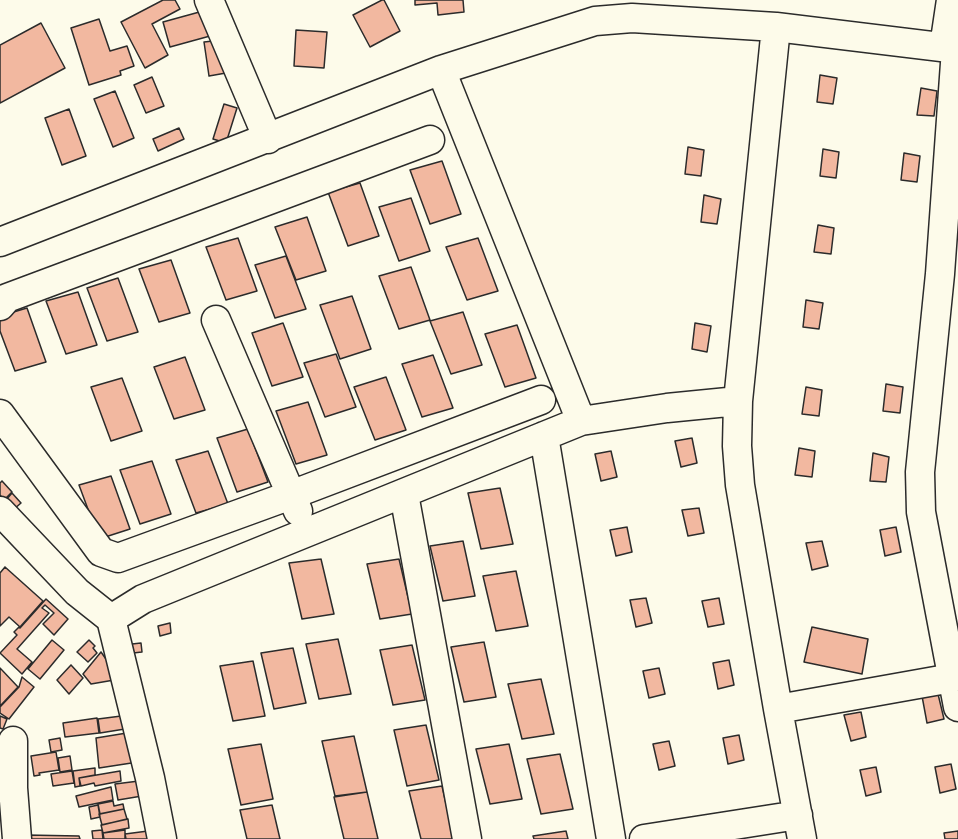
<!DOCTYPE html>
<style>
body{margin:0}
canvas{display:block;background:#fdfbea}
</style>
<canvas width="958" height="839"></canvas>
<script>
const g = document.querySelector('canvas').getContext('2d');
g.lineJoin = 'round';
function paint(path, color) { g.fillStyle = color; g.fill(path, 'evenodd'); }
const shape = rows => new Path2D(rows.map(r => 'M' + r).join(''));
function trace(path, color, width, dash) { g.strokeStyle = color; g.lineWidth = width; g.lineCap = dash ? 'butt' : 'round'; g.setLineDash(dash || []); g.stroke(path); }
const building = shape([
 [163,0,175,0,180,9,152,24,168,55,145,68,121,22,163,0],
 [382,0,384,0,400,31,370,47,353,15,382,0],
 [415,0,463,0,464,12,438,15,437,3,415,5,415,0],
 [203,11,210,36,170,47,163,22,203,11],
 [99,19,110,51,127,46,134,66,120,71,121,75,89,85,71,28,99,19],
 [41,23,65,68,0,103,0,45,41,23],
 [296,30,327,32,324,68,294,66,296,30],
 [222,40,226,73,209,76,204,42,222,40],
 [820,75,837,78,833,104,817,102,820,75],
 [152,77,164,106,146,113,134,85,152,77],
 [921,88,937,91,934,116,917,115,921,88],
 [115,91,134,138,113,147,94,99,115,91],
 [224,104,237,108,226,143,213,139,224,104],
 [69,109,86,156,62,165,45,118,69,109],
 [179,128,184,139,158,151,153,139,179,128],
 [688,147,704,150,701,176,685,174,688,147],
 [823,149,839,152,836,178,820,176,823,149],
 [904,153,920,156,917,182,901,180,904,153],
 [442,161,461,214,430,224,410,170,442,161],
 [360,183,379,236,348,246,328,192,360,183],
 [704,195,721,199,717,224,701,222,704,195],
 [411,198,430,251,399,261,379,207,411,198],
 [307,217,326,271,296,280,275,227,307,217],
 [818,225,834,228,831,254,814,252,818,225],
 [238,238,257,291,226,300,206,247,238,238],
 [478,238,498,291,467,300,446,247,478,238],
 [286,256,306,309,275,318,255,265,286,256],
 [171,260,190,313,159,322,139,269,171,260],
 [411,267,430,320,399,329,379,276,411,267],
 [118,278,138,332,107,341,87,288,118,278],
 [78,292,97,345,66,354,46,301,78,292],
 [352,296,371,349,340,359,320,305,352,296],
 [806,300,823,303,819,329,803,327,806,300],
 [27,308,46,362,15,371,0,331,0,316,27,308],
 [463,312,482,365,451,374,430,321,463,312],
 [283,323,303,377,272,386,252,333,283,323],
 [695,323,711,326,707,352,692,349,695,323],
 [517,325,536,378,505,387,485,334,517,325],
 [336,354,356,407,325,417,304,363,336,354],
 [433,355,453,408,422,417,402,364,433,355],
 [185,357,205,410,174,419,154,367,185,357],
 [386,377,406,430,375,440,354,387,386,377],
 [122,378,142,431,111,441,91,387,122,378],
 [886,384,903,387,900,413,883,411,886,384],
 [806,387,822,390,819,416,802,414,806,387],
 [308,402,327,455,296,464,276,411,308,402],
 [248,429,268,482,237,492,217,438,248,429],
 [692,438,697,463,681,467,675,441,692,438],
 [799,448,815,451,812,477,795,475,799,448],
 [208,451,228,504,196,513,176,460,208,451],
 [611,451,617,477,601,481,595,454,611,451],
 [873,453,889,457,886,482,870,481,873,453],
 [152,461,171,514,140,524,120,470,152,461],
 [111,476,130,529,99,539,79,485,111,476],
 [2,481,12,492,4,500,0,495,0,483,2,481],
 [500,488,513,544,481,549,468,493,500,488],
 [12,493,21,503,13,510,6,500,12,493],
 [699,508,704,533,688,536,682,510,699,508],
 [627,527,632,552,616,556,610,530,627,527],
 [896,527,901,552,885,556,880,530,896,527],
 [463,541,475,596,443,601,430,546,463,541],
 [822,541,828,566,812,570,806,543,822,541],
 [321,559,334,614,302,619,289,563,321,559],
 [399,559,412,614,380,619,367,564,399,559],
 [5,567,43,601,20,627,9,617,0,626,0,573,5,567],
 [516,571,528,626,496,631,483,576,516,571],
 [646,598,652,623,636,627,630,600,646,598],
 [719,598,724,624,708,627,702,601,719,598],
 [46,599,68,619,54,635,43,624,54,613,45,605,42,608,49,613,17,649,32,662,22,674,0,653,17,635,14,632,19,627,20,628,46,599],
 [170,623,171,633,160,636,158,626,170,623],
 [812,627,868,639,862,674,804,662,812,627],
 [338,639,351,694,319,699,306,644,338,639],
 [52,640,64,650,40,679,28,669,52,640],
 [89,640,95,646,93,648,97,653,88,662,77,652,89,640],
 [484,642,496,697,464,702,451,647,484,642],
 [141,643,142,652,133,653,132,644,141,643],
 [412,645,425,700,393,705,380,650,412,645],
 [293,648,306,703,274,709,261,653,293,648],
 [101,652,120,679,91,684,83,674,101,652],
 [729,660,734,685,718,689,713,663,729,660],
 [253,661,265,716,233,721,220,666,253,661],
 [71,665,83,678,69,694,57,680,71,665],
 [0,668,18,687,0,706,0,668],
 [659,668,665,694,649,698,643,671,659,668],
 [22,677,34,687,9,719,0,713,0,707,19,687,22,677],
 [541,679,554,734,522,739,508,684,541,679],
 [938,694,944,719,927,723,922,696,938,694],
 [861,712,866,737,851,741,844,715,861,712],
 [129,715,131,728,100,733,98,719,129,715],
 [0,716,7,719,3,729,0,728,0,716],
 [97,718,99,733,65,737,63,723,97,718],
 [426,725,439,780,407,786,394,730,426,725],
 [133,732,138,762,99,768,96,738,133,732],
 [739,735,744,760,728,764,723,738,739,735],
 [354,736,367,792,335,796,322,741,354,736],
 [60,738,62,750,51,752,49,740,60,738],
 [669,741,675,766,659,770,653,744,669,741],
 [261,744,273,799,241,805,228,749,261,744],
 [509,744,522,799,490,804,476,749,509,744],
 [56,752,59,770,39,773,40,775,34,776,31,756,56,752],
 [560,754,573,809,541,814,527,759,560,754],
 [70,756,72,770,60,772,58,758,70,756],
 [951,764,956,789,940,793,935,767,951,764],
 [876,767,881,792,866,796,860,770,876,767],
 [95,768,95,775,79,778,80,786,75,787,73,771,95,768],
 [72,771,74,783,53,786,51,774,72,771],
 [120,771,121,781,95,786,94,783,81,786,79,778,120,771],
 [139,781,142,796,118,800,115,784,139,781],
 [442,786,454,839,421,839,409,791,442,786],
 [111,787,113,800,79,807,76,796,111,787],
 [367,792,378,839,344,839,334,797,367,792],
 [113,801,114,806,123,804,124,809,100,814,98,804,113,801],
 [98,805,100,817,91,819,89,807,98,805],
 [272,805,280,839,247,839,240,810,272,805],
 [124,809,127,819,102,825,99,814,124,809],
 [128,819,129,828,103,833,101,825,128,819],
 [102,830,103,839,93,839,92,831,102,830],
 [125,830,125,839,104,839,103,833,125,830],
 [148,831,150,839,126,839,125,834,148,831],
 [566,831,568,839,534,839,533,836,566,831],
 [958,831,958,839,945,839,944,833,958,831],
 [26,835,79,836,80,839,26,839,26,835]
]);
paint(building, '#f2b8a0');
trace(building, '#2b2b2b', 1.5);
const minor = shape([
 [209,0,268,139],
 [776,27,738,401,737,446,740,485,778,709,802,839],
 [944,47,951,0],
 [956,49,940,274,920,472,921,512,958,707],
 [441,70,581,421],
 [0,242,441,70,595,21,632,18,776,27,958,49],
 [0,306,7,298,430,140],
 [216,320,298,511],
 [0,414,101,552,118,558,291,495,541,400],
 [544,436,611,839],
 [404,494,467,839],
 [0,511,77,592,111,619,143,599,581,421,667,408,738,401],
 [111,619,150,778,162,839],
 [778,709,952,678],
 [13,741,13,788,17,839],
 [644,839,798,815]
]);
trace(minor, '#2b2b2b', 31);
trace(minor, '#fdfbea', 28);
</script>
